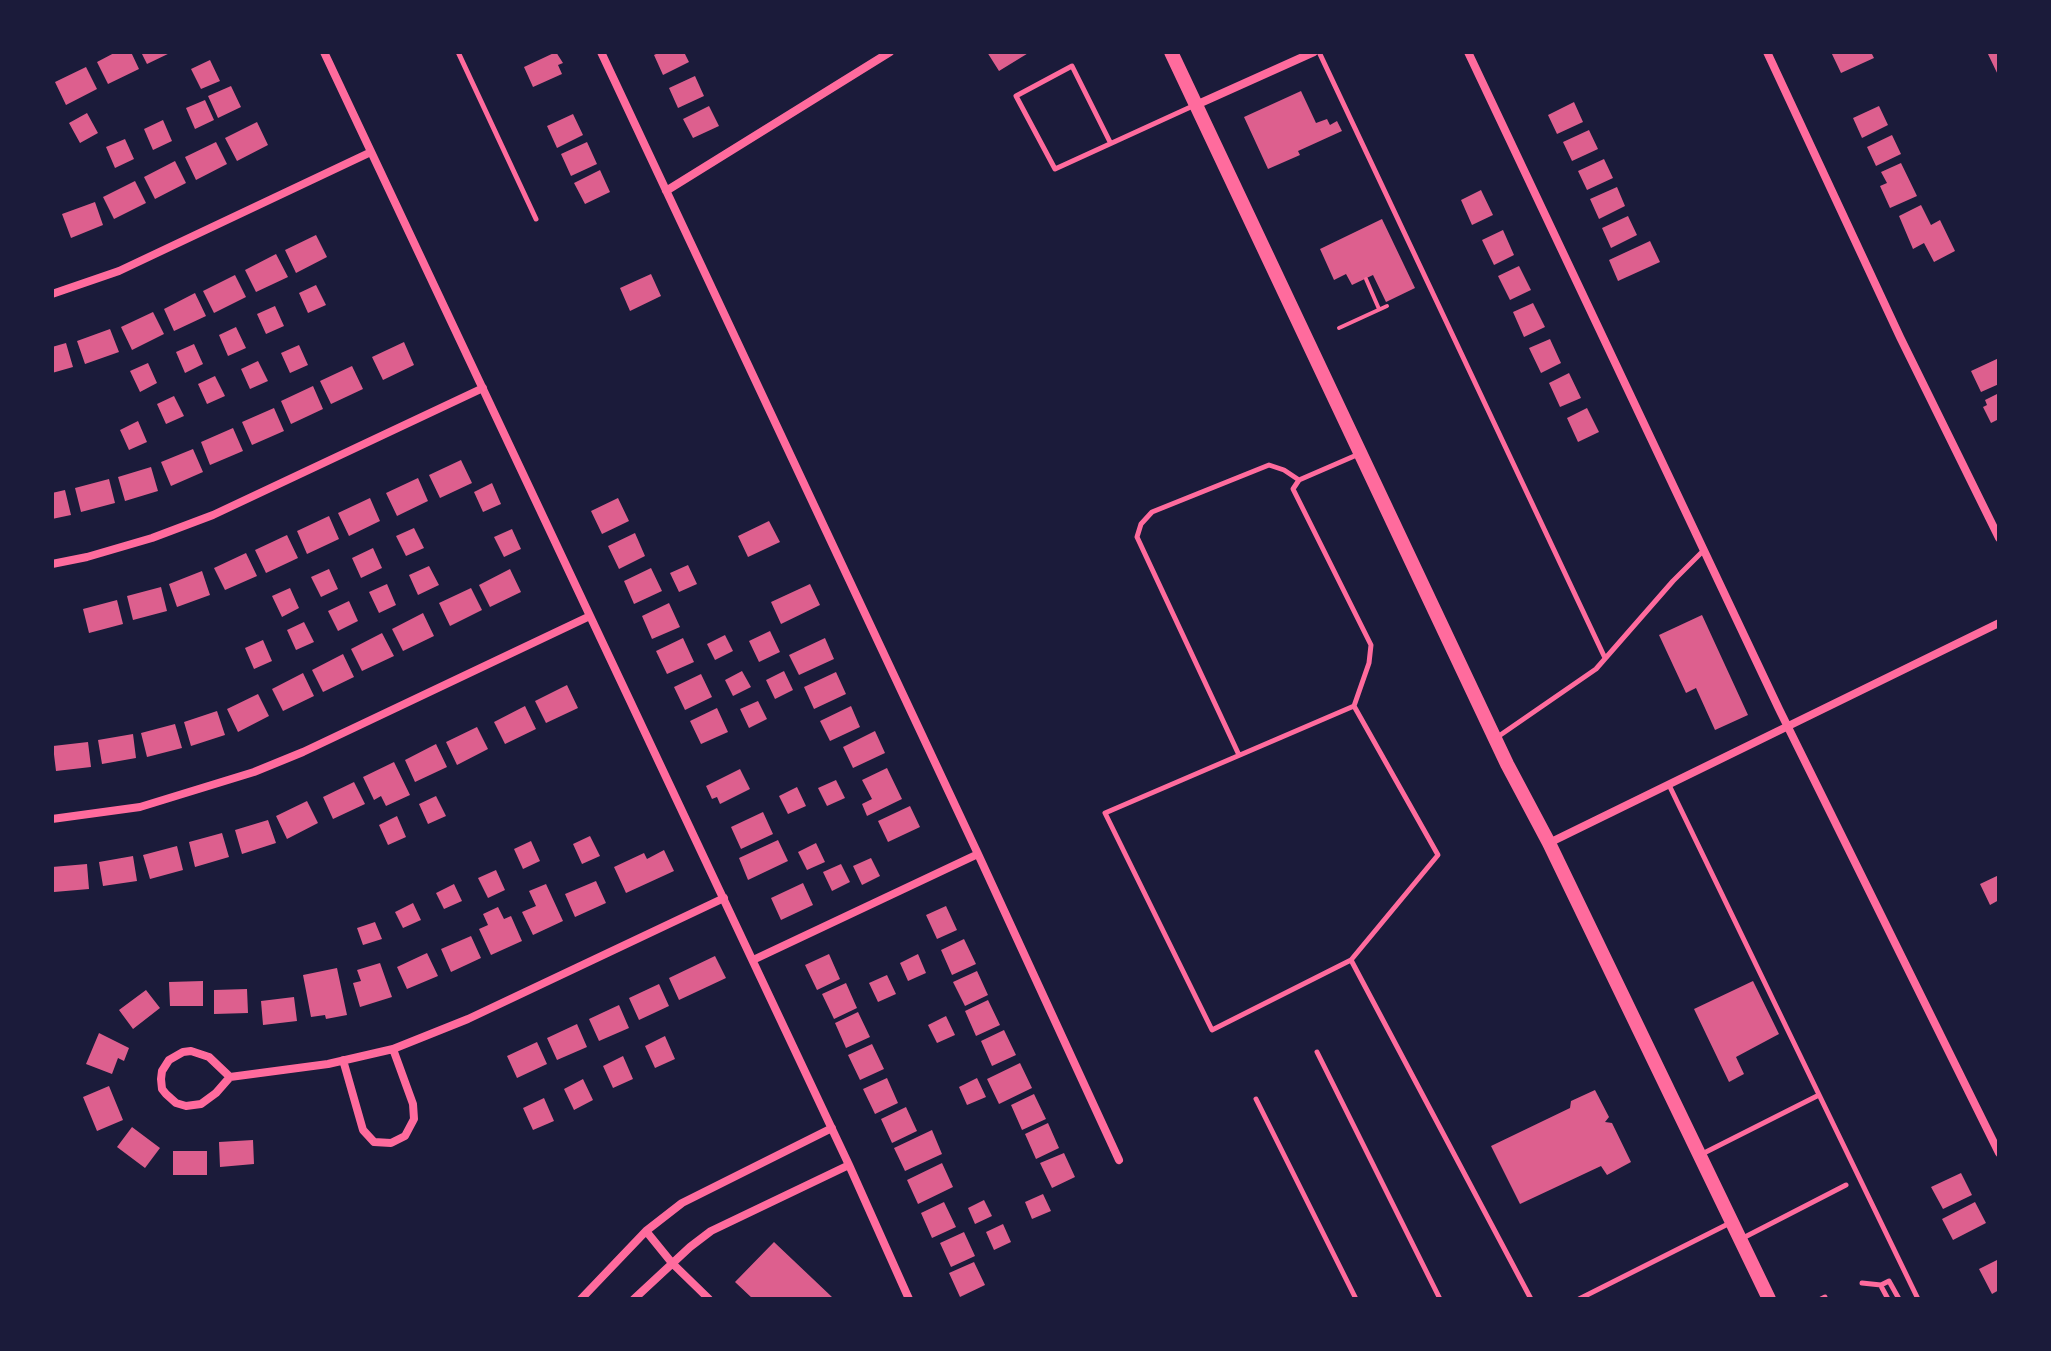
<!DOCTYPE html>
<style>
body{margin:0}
#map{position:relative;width:2051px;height:1351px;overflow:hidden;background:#1b1b3a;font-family:"Times New Roman",serif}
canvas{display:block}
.frame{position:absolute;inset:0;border:54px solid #1b1b3a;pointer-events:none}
</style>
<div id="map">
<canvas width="2051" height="1351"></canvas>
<div class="frame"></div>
</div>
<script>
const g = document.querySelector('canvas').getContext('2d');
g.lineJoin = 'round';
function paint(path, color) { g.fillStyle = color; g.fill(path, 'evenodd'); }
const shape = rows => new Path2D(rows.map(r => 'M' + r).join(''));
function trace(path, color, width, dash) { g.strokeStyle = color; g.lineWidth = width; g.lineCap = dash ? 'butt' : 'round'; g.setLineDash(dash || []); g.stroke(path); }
paint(shape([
 [116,52,131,52,139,69,108,84,97,62],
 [141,52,172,52,147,64],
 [556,52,563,63,558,65,562,74,533,87,524,67],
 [660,52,684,52,689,62,663,75,654,55],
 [987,52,1030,52,999,71],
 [1831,52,1871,52,1874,58,1841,73],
 [1987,52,1999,52,1999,77],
 [210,60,220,81,201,89,191,69],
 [86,67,97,89,66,105,55,82],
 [695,76,704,96,678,108,669,88],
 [231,86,241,107,218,118,208,96],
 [1301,91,1316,123,1327,119,1330,125,1337,121,1342,131,1298,151,1300,155,1268,169,1244,117],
 [205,100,214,120,195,129,186,108],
 [1574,102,1583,122,1557,134,1548,115],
 [709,106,719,126,693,138,683,119],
 [1879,106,1888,125,1862,138,1853,118],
 [87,113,98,133,80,143,69,123],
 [573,114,583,135,557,148,547,126],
 [163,120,172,141,153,150,144,129],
 [257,122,268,145,237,161,225,138],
 [1589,130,1598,149,1572,161,1563,142],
 [1892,135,1901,154,1876,166,1867,147],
 [125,139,134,159,115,168,106,147],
 [216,142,227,164,196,180,185,157],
 [587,142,597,164,571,176,561,154],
 [1604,159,1613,178,1587,190,1578,171],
 [175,161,186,183,155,199,144,177],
 [1901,163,1917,196,1890,208,1880,186,1887,183,1881,172],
 [600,170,610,192,585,204,574,183],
 [135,181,146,203,114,219,103,197],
 [1617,187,1625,206,1599,219,1590,199],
 [1481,190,1493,215,1472,225,1461,200],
 [95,202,103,225,71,238,62,214],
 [1921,205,1931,225,1940,220,1955,251,1934,262,1924,243,1913,249,1899,216],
 [1628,216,1637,235,1611,248,1602,228],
 [1382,219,1415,288,1386,302,1373,275,1352,285,1346,274,1334,280,1320,249],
 [1503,230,1514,255,1494,265,1482,240],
 [316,235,327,257,296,273,285,250],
 [1650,241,1660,262,1618,281,1609,260],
 [276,254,288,277,256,292,245,270],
 [1519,266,1531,290,1510,300,1498,276],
 [651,274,661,296,630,311,620,288],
 [235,275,246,297,214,313,203,291],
 [316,285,326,305,308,313,299,293],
 [195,293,206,316,174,331,164,309],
 [1533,303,1545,327,1524,337,1513,312],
 [275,306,284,326,266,334,257,314],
 [153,312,164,334,132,350,121,327],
 [236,327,246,348,228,356,219,335],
 [110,329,119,352,85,364,77,341],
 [1550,339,1561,363,1541,373,1529,348],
 [404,342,414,365,383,380,372,357],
 [66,343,73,367,52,373,52,347],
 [194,344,203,364,185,373,176,352],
 [299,345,308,365,290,373,281,353],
 [1999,358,1999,384,1981,392,1971,371],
 [258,361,268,381,250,389,241,369],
 [148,363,157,383,140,392,130,371],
 [352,366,363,389,331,404,320,381],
 [1569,373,1581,398,1560,407,1549,383],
 [215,376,225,396,207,404,198,384],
 [313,386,323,409,291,424,281,401],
 [1999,393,1999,419,1991,423,1983,407,1987,405,1985,400],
 [174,396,184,416,166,424,157,404],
 [274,408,284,431,252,445,242,422],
 [1587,408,1599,432,1578,442,1567,418],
 [138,421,147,442,129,450,120,430],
 [233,428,243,451,210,465,201,442],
 [193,449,203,472,171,486,161,462],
 [461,460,472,483,440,498,429,475],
 [151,467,158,491,125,501,118,477],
 [418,478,428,501,397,516,386,493],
 [109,479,115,503,81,512,75,488],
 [492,483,501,504,483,512,474,492],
 [65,490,71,515,52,519,52,493],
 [370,498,380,521,349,536,338,513],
 [618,498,629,521,602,534,591,511],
 [329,516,339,539,307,554,297,531],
 [769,521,780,542,748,557,738,536],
 [414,528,424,548,406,556,396,536],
 [512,529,521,549,504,557,494,537],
 [635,533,645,556,619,569,608,546],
 [287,535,298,558,266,573,255,550],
 [373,548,382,568,361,578,352,558],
 [246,553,257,576,225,590,214,568],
 [688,565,697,584,679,592,670,573],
 [429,566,439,585,418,595,409,575],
 [651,568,662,591,634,604,624,581],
 [329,569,338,589,321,597,311,577],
 [510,569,521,592,490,607,479,585],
 [202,571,210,595,177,607,169,584],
 [387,584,396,605,379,613,369,592],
 [810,584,820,605,781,624,771,602],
 [161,587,167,611,133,620,127,596],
 [290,588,299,608,282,617,272,596],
 [471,588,482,610,450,626,439,603],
 [117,600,123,624,89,633,83,609],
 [349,601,358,621,338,631,328,611],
 [669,603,680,627,652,639,642,616],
 [423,613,434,636,403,651,392,629],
 [1702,615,1748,715,1715,730,1696,688,1686,693,1659,635],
 [304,622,314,642,296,650,287,630],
 [770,631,780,652,759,662,749,641],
 [382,633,394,656,362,671,351,649],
 [725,635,733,651,715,660,707,644],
 [683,638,694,662,667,674,656,651],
 [825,638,834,659,799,675,789,655],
 [263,640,272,661,254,669,245,648],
 [343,654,354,677,323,692,312,670],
 [742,671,751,687,733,696,725,680],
 [784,671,793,690,775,699,766,680],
 [836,672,846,694,814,709,804,687],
 [303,673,314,696,283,711,272,689],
 [701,674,712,697,685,710,674,687],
 [567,685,578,708,546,723,535,701],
 [258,694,269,716,238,732,227,709],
 [758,701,767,719,749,728,740,709],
 [525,706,536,729,505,744,494,722],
 [851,706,860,727,830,741,820,721],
 [717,708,728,732,701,744,690,721],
 [217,711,225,735,191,746,184,722],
 [175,724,182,748,147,757,141,733],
 [477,727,488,749,457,765,446,742],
 [875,731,885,753,853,768,843,747],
 [133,734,136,758,102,764,98,740],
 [88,742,91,767,56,771,53,746],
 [436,744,447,767,415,782,405,760],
 [394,762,410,795,386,806,381,796,374,800,363,777],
 [887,768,902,799,867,816,862,804,872,799,862,780],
 [740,769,750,789,720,804,717,797,712,799,706,786],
 [836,780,845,798,827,806,818,788],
 [354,782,365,804,333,819,323,797],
 [797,787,806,806,788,814,779,796],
 [436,796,446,816,428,824,419,804],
 [307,801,318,823,287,839,276,816],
 [910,806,920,827,888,842,878,821],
 [763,812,773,834,741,849,731,827],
 [397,816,406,837,388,845,379,825],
 [268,820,276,843,242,854,235,830],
 [222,833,229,857,195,867,189,842],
 [590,836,600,856,582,864,573,844],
 [778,840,788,861,748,880,739,858],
 [531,841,540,861,523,869,514,849],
 [816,843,825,862,807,870,798,852],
 [177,846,183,870,150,879,143,855],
 [664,850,674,871,626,893,614,867,644,853,647,859],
 [133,856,137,881,103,886,99,862],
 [871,858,880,876,862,885,853,866],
 [87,864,89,889,54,892,52,867],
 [841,864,850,882,832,891,823,872],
 [496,870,505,890,488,898,478,878],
 [1999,875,1999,900,1990,905,1980,884],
 [596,881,606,903,575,917,565,894],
 [803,883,813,905,781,920,771,898],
 [454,884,462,901,444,909,436,893],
 [546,884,563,921,533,935,522,912,536,906,529,891],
 [413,903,421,920,403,928,395,912],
 [946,906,957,930,937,939,926,915],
 [498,907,504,919,511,916,522,941,491,955,479,929,488,925,483,914],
 [375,922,382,939,363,945,357,928],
 [471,936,481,958,451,972,441,949],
 [964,939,976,964,952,975,941,950],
 [427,953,438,976,407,989,397,967],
 [829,954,840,979,817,990,805,965],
 [918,954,926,973,908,981,900,963],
 [715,956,726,978,679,1000,669,978],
 [380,963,392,997,360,1007,353,983,361,981,357,970],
 [337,968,347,1015,326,1019,325,1015,311,1017,303,975],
 [977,971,988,995,965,1006,953,982],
 [887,975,896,994,878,1002,869,983],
 [203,981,203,1006,170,1006,169,982],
 [1753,981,1779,1034,1736,1057,1744,1074,1729,1082,1694,1009],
 [846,983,857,1008,834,1019,822,994],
 [659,984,669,1006,639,1020,629,998],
 [247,989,248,1013,214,1014,214,990],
 [146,990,160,1008,133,1029,119,1010],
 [294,997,297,1021,263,1025,261,1001],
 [988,1000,1000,1025,976,1036,965,1011],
 [619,1005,629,1028,599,1041,589,1019],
 [858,1012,870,1037,846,1048,835,1023],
 [946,1016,955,1035,937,1043,928,1025],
 [577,1024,587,1047,557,1060,547,1038],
 [1004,1030,1016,1055,992,1066,981,1041],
 [99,1033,129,1048,124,1061,118,1058,112,1074,86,1064],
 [665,1036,675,1059,655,1068,645,1046],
 [537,1042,547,1064,517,1078,507,1056],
 [872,1044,884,1069,860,1080,848,1055],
 [623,1056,633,1079,613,1088,603,1066],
 [1020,1063,1032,1088,999,1104,987,1079],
 [887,1078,898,1103,875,1114,863,1089],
 [977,1078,986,1097,967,1105,959,1087],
 [583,1079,593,1100,574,1110,564,1089],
 [109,1086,123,1120,97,1131,83,1097],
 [1595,1090,1609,1117,1605,1122,1612,1123,1631,1162,1607,1175,1601,1166,1520,1204,1491,1146,1570,1108,1571,1101],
 [1034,1094,1046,1119,1022,1130,1011,1105],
 [544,1098,554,1121,533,1130,523,1108],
 [906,1107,917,1131,892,1143,881,1119],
 [1048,1123,1059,1148,1036,1159,1025,1134],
 [132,1127,160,1148,145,1168,117,1147],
 [932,1130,942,1154,905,1171,894,1148],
 [253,1140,254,1164,220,1167,219,1142],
 [173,1151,207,1151,207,1175,173,1175],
 [1064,1153,1075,1177,1052,1188,1040,1163],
 [942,1163,953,1187,918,1204,907,1180],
 [1961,1173,1972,1195,1943,1209,1931,1187],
 [1043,1194,1051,1211,1032,1219,1025,1202],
 [984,1200,992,1216,975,1224,968,1208],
 [944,1202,956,1227,932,1238,921,1213],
 [1975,1202,1986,1223,1953,1240,1942,1219],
 [1003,1224,1011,1242,994,1250,986,1232],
 [964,1232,975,1256,951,1267,940,1243],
 [774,1242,832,1297,830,1299,753,1299,735,1282],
 [1999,1259,1999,1290,1992,1294,1979,1269],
 [974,1262,985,1285,960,1297,949,1273]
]), '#dd5f8e');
trace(shape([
 [1366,279,1379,309],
 [1339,328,1387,306]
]), '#ff6b9d', 4);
trace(shape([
 [458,52,536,219],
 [1319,52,1605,658],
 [1110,142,1072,66,1016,96,1055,169,1195,105],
 [1354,706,1369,663,1371,645,1293,489,1299,480,1359,454],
 [1496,738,1596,669,1673,581,1704,550],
 [1239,755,1137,537,1141,524,1152,512,1269,465,1284,470,1299,480],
 [1669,785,1918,1299],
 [1351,960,1212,1030,1105,813,1354,706,1438,855,1351,960,1531,1299],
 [1317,1052,1440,1299],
 [1256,1099,1356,1299],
 [1702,1154,1819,1095],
 [1741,1239,1846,1185],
 [1862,1283,1881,1285,1889,1281,1899,1299],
 [1881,1286,1888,1299],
 [1579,1299,1732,1222],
 [1821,1299,1825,1297]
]), '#ff6b9d', 5);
trace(shape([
 [324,52,849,1165,909,1299],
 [601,52,978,854,1119,1160],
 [1468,52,1779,709,1999,1153],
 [1767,52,1900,337,1999,538],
 [1196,105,1314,52],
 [666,191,890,52],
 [52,294,119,271,371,152],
 [52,564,87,557,152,538,213,515,483,388],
 [52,819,140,807,254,772,303,752,590,616],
 [1549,843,1999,623],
 [753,960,978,854],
 [343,1060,363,1130,374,1142,391,1143,405,1136,414,1119,413,1104,393,1049],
 [230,1077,209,1057,191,1051,183,1052,169,1060,162,1071,161,1079,162,1089,166,1094,176,1103,186,1106,201,1104,216,1093,230,1077,328,1064,393,1049,468,1019,724,898],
 [646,1231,672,1263,709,1299],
 [581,1299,646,1231,682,1203,832,1128],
 [634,1299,690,1247,711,1231,849,1165]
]), '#ff6b9d', 8);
trace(shape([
 [1171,52,1507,764,1549,843,1769,1299]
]), '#ff6b9d', 14);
</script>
